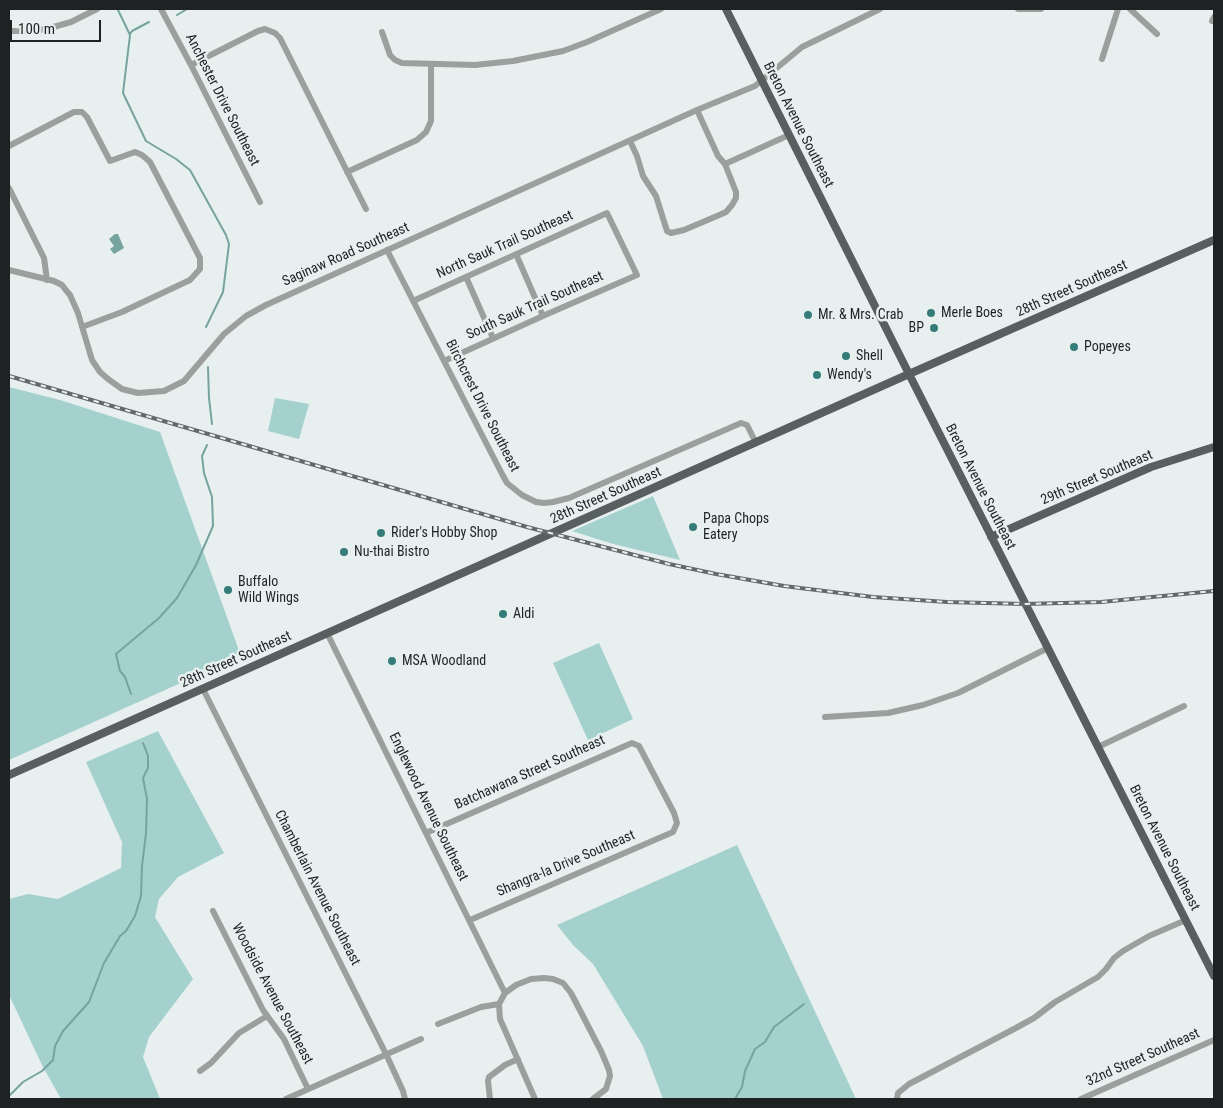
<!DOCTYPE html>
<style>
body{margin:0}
#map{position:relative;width:1223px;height:1108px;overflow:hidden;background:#e7f0ef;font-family:"Roboto Condensed",sans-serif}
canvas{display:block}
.frame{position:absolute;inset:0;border:10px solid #1e2222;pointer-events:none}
.scale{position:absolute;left:10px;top:20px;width:91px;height:22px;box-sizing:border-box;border:2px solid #1e2222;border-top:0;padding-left:6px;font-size:15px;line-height:18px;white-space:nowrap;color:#1e2222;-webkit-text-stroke:4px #e7f0ef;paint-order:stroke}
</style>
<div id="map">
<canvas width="1223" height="1108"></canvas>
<div class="frame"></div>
<div class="scale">100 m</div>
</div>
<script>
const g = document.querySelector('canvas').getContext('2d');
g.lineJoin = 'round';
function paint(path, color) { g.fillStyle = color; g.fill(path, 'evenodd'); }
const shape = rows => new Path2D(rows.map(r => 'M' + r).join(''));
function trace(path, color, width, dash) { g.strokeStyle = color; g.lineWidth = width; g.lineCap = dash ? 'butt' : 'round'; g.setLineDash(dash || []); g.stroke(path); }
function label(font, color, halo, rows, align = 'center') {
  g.font = font + ' "Roboto Condensed",sans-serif'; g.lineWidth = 5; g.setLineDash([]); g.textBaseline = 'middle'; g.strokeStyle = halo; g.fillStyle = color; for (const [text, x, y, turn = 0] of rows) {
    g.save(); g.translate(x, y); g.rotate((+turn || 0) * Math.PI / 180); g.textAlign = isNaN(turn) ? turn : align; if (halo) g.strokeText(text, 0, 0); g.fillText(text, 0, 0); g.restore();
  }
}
paint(shape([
 [9,387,60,400,160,432,241,656,9,760],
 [275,398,309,404,299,439,268,431],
 [653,496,680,560,613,544,572,531],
 [599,643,633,719,588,740,553,663],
 [158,731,224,853,178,877,159,899,155,917,193,979,149,1037,143,1057,160,1099,61,1099,42,1065,9,995,9,899,28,894,58,899,121,868,122,842,86,762],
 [737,845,856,1099,663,1099,643,1046,593,964,573,945,557,925]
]), '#a4d1cd');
paint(shape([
 [115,234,118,234,124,248,114,254,110,249,114,246,109,239]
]), '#76a39f');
trace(shape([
 [118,10,130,35,123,93,146,141,176,159,190,170,226,235,229,244,223,292,206,327],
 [177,15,187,9],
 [130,34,132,31,149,22],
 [208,367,209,398,212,424],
 [131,694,125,677,120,671,116,654,159,618,177,598,196,565,213,526,212,497,204,473,202,456,207,445],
 [9,1096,23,1082,42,1071,53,1060,55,1046,63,1031,89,1002,104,963,120,936,126,931,135,916,141,896,142,866,146,833,147,799,143,778,148,768,148,756,143,743],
 [735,1099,742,1087,745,1071,755,1049,765,1042,774,1027,804,1004]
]), '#76a39f', 2);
trace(shape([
 [161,9,191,65,260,202],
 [1018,9,1041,9],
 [1130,9,1157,34],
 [1212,21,1214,17],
 [9,31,33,31,50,28,71,22,97,9],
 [382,32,390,55,395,60,402,63,475,65,513,61,563,51,587,42,661,9],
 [1102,59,1118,9],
 [191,65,258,31,265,29,275,33,280,38,366,209],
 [630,141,637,156,643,176,656,196,667,231,671,233,684,230,717,216,726,212,732,205,736,198,736,192,725,164,718,156,697,110],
 [9,146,74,112,82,112,87,117,110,161,135,152,142,155,150,162,200,258,200,269,190,280,122,312,82,327],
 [725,164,789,135],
 [347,172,417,140,426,132,431,121,431,64],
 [9,188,44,258,47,280],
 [387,250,502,474,507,483,522,495,536,502,544,503,553,502,569,498,741,423,747,425,756,443],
 [516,254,543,316],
 [9,270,54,281,62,285,65,289,70,295,78,313,92,360,100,372,108,379,122,389,138,393,164,391,184,381,224,334,246,316,266,305,697,110,755,86,802,47,880,9],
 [466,277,493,338],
 [413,301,607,213,637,275,545,315,444,361],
 [327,633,505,993],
 [203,689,386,1054,403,1091,405,1099],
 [825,717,888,713,923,705,958,693,1048,648],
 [1098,747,1184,706],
 [426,833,632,743,639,746,674,813,677,823,673,832,470,920],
 [213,911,263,1010,284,1039,308,1089],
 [438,1024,481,1007,499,1004],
 [200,1071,211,1063,239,1033,267,1016],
 [286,1099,421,1039],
 [490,1099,488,1081,489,1077,505,1065,518,1059],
 [535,1099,500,1019,499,1004,505,993,516,985,531,979,544,978,553,979,563,983,571,993,601,1051,609,1070,610,1076,606,1089,593,1099],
 [897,1099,898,1093,909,1084,1014,1029,1034,1018,1055,1002,1098,977,1106,969,1114,958,1123,951,1149,936,1186,920],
 [1081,1099,1214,1040]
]), '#9ba09f', 6);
trace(shape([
 [726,9,909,374,1214,976],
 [991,537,1151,467,1214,447],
 [9,775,909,374,1214,240]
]), '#585f5f', 8);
const rail = shape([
 [9,376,527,527,669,564,716,574,784,586,873,597,947,602,1025,604,1101,602,1214,591]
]);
trace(rail, '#636969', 4);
trace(rail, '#e7f0ef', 2, [5.5]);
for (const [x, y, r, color] of [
 [931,313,5,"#347c78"],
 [808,315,5,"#347c78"],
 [934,328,5,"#347c78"],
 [1074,347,5,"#347c78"],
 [846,356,5,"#347c78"],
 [817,375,5,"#347c78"],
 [693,527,5,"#347c78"],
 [381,533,5,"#347c78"],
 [344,552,5,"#347c78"],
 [228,590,5,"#347c78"],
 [503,614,5,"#347c78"],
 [392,661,5,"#347c78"]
]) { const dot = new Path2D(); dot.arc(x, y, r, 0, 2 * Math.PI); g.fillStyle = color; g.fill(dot); trace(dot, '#e7f0ef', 2); }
label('14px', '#1e2222', '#e7f0ef', [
 ["Anchester Drive Southeast",222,100,63],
 ["Breton Avenue Southeast",798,125,63],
 ["North Sauk Trail Southeast",505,245,-24],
 ["Saginaw Road Southeast",346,255,-24],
 ["28th Street Southeast",1072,289,-24],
 ["South Sauk Trail Southeast",535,306,-24],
 ["Birchcrest Drive Southeast",482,406,63],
 ["29th Street Southeast",1097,478,-23],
 ["Breton Avenue Southeast",980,487,63],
 ["28th Street Southeast",606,496,-24],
 ["28th Street Southeast",236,660,-24],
 ["Batchawana Street Southeast",530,773,-24],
 ["Englewood Avenue Southeast",428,807,64],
 ["Breton Avenue Southeast",1164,848,63],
 ["Shangra-la Drive Southeast",566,864,-23],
 ["Chamberlain Avenue Southeast",317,888,63],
 ["Woodside Avenue Southeast",272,994,62],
 ["32nd Street Southeast",1143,1058,-24]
]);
label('14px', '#1e2222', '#e7f0ef', [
 ["Merle Boes",941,313],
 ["Mr. & Mrs. Crab",818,315],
 ["BP",924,328,"right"],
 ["Popeyes",1084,347],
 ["Shell",856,356],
 ["Wendy's",827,375],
 ["Papa Chops",703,519],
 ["Eatery",703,535],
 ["Rider's Hobby Shop",391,533],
 ["Nu-thai Bistro",354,552],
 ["Buffalo",238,582],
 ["Wild Wings",238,598],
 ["Aldi",513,614],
 ["MSA Woodland",402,661]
], 'left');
</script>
